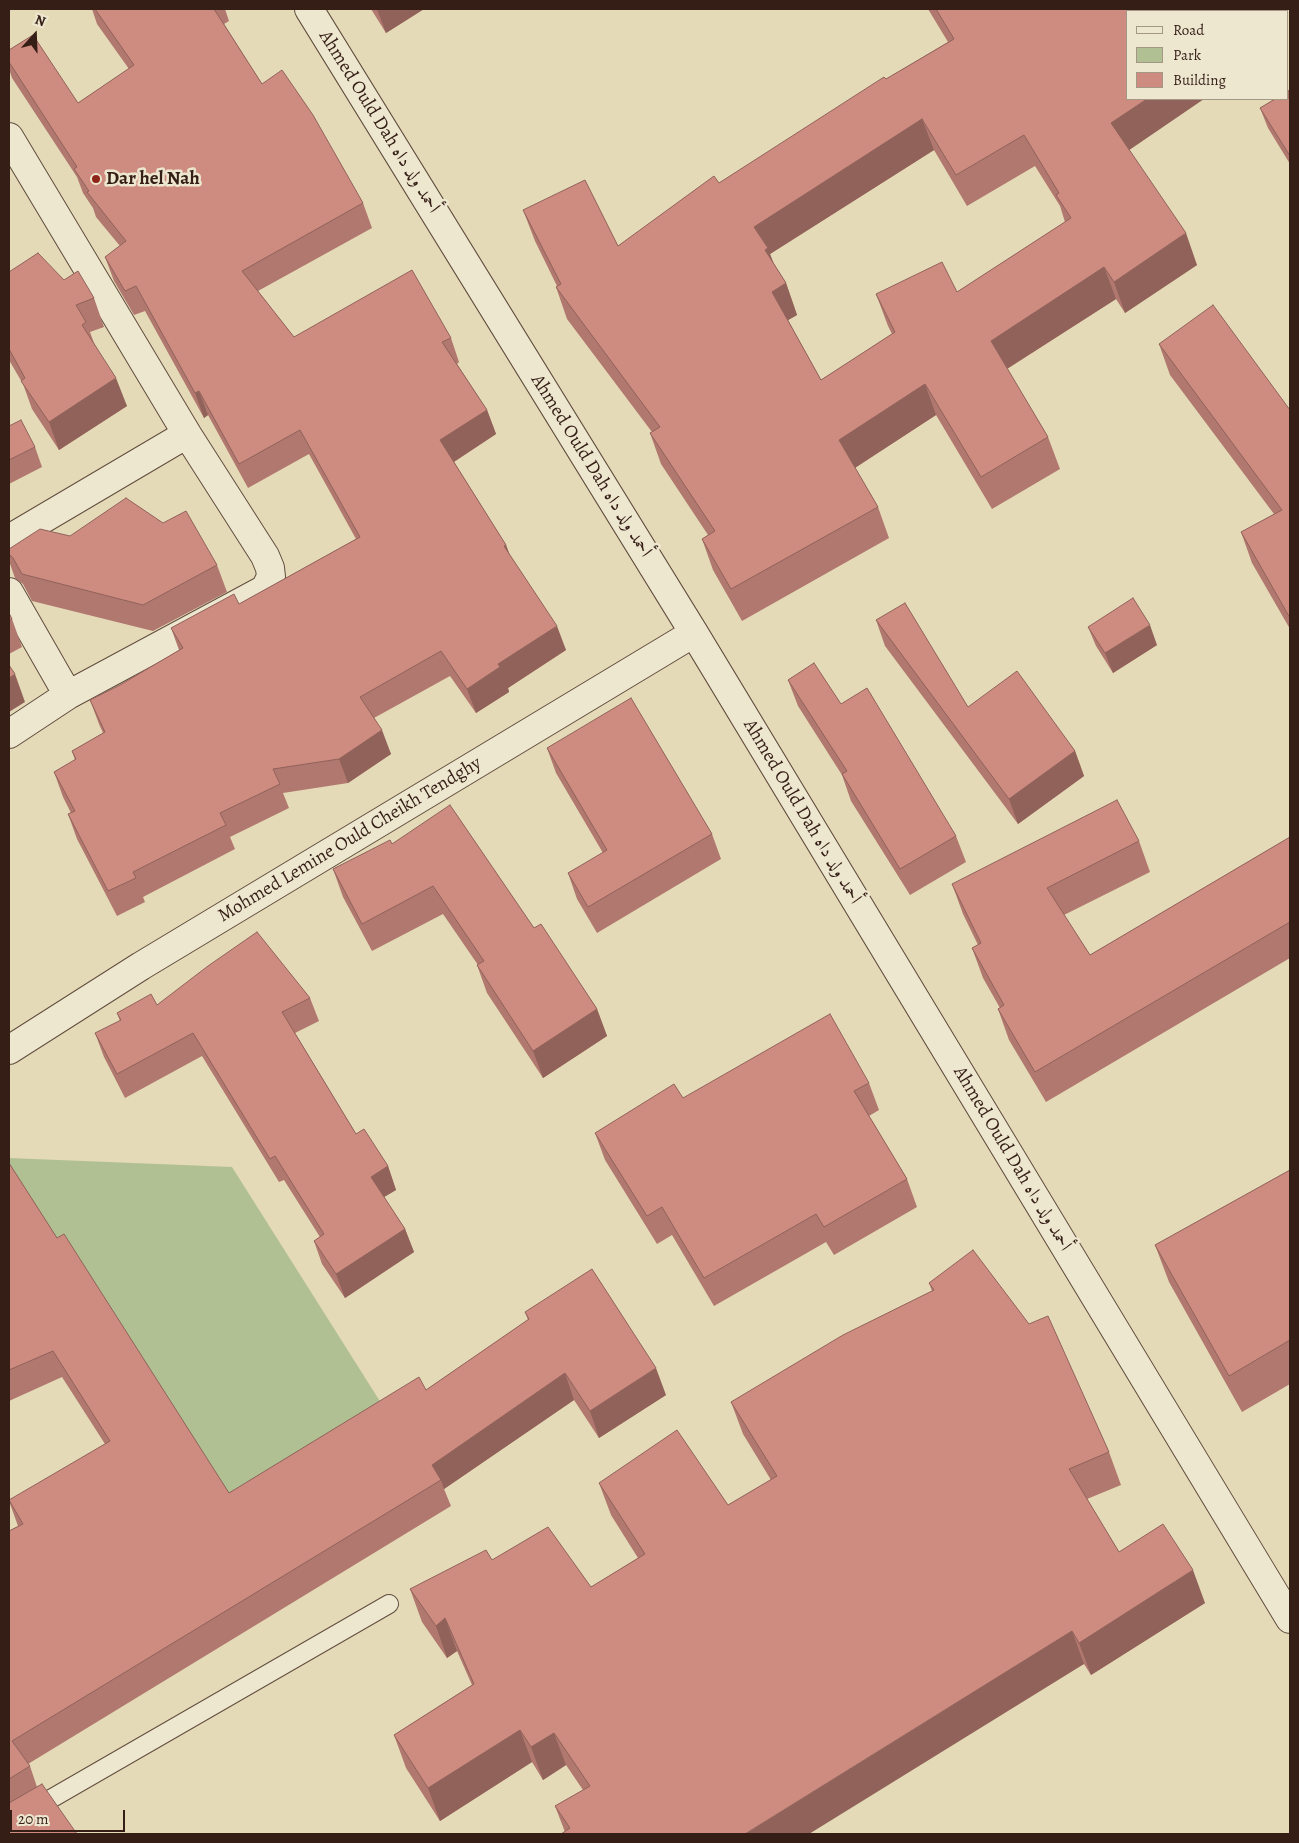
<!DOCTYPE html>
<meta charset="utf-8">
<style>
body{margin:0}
#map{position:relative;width:1299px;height:1843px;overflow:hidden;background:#e5dab7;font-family:Alegreya,serif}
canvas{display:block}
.frame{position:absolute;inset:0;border:10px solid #341e15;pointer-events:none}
.legend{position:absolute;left:1126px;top:10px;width:162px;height:90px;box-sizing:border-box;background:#eee7d0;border:1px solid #a49785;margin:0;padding:6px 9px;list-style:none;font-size:15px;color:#341e15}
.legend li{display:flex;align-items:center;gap:10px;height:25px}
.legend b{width:25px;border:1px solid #a49785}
.north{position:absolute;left:10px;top:10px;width:50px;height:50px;-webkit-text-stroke:4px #eee7d0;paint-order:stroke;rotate:20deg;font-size:14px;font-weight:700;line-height:20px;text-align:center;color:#341e15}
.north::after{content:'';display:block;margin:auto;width:18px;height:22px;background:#341e15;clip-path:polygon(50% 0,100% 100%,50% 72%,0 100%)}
.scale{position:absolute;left:10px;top:1810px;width:115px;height:22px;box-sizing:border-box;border:2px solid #341e15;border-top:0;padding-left:6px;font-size:15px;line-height:18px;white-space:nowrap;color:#341e15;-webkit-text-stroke:4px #eee7d0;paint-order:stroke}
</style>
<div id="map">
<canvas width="1299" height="1843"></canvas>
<div class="frame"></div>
<ul class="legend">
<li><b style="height:6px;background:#eee7d0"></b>Road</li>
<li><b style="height:14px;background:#b0c092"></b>Park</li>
<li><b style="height:14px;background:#ce8c81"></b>Building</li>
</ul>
<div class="north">N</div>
<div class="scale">20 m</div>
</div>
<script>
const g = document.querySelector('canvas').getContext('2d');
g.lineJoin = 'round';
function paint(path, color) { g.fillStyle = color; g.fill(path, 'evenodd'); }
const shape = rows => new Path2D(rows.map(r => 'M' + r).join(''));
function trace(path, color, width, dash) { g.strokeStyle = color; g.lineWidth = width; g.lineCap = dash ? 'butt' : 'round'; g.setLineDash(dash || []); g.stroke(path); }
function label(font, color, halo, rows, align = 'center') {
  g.font = font + ' Alegreya,Amiri,serif'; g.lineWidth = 5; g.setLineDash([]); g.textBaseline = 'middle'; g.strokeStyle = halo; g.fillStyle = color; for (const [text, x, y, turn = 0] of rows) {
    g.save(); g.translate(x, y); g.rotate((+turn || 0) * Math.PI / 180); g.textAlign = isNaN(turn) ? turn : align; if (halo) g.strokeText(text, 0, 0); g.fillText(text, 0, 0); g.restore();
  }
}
paint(shape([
 [9,1158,232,1167,388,1414,229,1504,9,1174]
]), '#b0c092');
const service = shape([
 [9,1823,389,1604]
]);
const minor = shape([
 [309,9,694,633,1290,1619],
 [9,137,187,434,265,556,270,568,271,577,265,589,68,695,9,734],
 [9,539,187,434],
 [9,592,68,695],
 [9,1050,141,966,694,633]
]);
trace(service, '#604d3e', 20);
trace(minor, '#604d3e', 30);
trace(service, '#eee7d0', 18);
trace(minor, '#eee7d0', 28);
paint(shape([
 [92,9,225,9,229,21,224,24,262,84,363,203,372,228,258,291,294,337,451,338,459,362,457,364,487,410,496,434,454,462,506,545,510,556,566,650,508,688,509,692,476,713,450,676,374,718,391,754,348,783,283,793,289,808,230,837,235,849,143,897,145,902,117,916,77,839,68,814,71,813,63,797,54,772,75,760,72,751,103,733,99,724,90,700,120,685,179,650,171,628,239,604,356,539,309,454,248,488,208,415,204,418,145,311,134,315,114,281,105,257,120,246,96,217,93,208,83,193,77,177,12,78,9,69,9,50,78,103,129,69,97,24],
 [371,9,424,9,386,33],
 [928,9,1180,9,1176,11,1129,150,1197,265,1125,313,1116,299,1007,369,1048,437,1060,469,992,509,936,415,855,468,878,507,889,538,742,621,713,570,702,539,708,535,661,464,650,433,652,432,567,319,556,287,557,286,535,241,523,210,618,246,886,79,948,42],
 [934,150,967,206,1035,166,1060,206,1065,222,957,292,876,294,888,326,892,334,821,380,788,320,797,315,786,283,774,264,770,254],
 [1290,90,1290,164,1268,128,1260,108],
 [9,272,64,280,94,298,104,327,90,332,94,343,127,406,59,450,32,409,23,384,9,360],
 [1159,344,1290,410,1290,629,1252,563,1241,532,1274,514,1170,375],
 [9,426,35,447,42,467,9,484],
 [70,536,217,565,227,592,153,631,32,601,23,584,15,578,9,561,9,549],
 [9,613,12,619,22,647,9,654],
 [876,620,968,707,1075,751,1084,776,1018,824,885,646],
 [1088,627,1157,645,1113,673,1096,646],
 [788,680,841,704,956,836,966,862,910,895,851,801,842,775,798,706],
 [547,748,712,834,721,859,597,933,577,899,568,873,603,853,556,773],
 [1290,837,1290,958,1046,1102,1009,1040,998,1009,1000,1008,983,978,972,948,978,945,963,914,952,884,1139,841,1150,872,1064,915,1090,955],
 [392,844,534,928,597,1009,607,1036,543,1078,487,993,477,965,478,965,443,914,372,951,343,897,333,869],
 [310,998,319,1021,295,1033,356,1134,388,1166,396,1190,384,1197,405,1229,414,1252,345,1298,322,1264,314,1241,320,1237,284,1180,279,1182,202,1056,125,1098,104,1057,95,1033,120,1021,117,1013,157,1005],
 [869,1083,879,1110,869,1116,907,1179,917,1207,834,1255,826,1242,714,1306,672,1235,657,1244,605,1160,595,1133,683,1098],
 [9,1163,57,1238,229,1493,426,1390,528,1320,525,1312,666,1395,599,1438,574,1400,444,1489,451,1506,28,1764,30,1766,37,1787,9,1834,9,1531,18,1526,9,1501,105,1444,62,1377,9,1401],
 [1290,1170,1290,1384,1242,1412,1169,1282,1155,1245],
 [929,1283,1109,1452,1121,1485,1087,1499,1119,1552,1205,1603,1091,1675,1084,1664,565,1832,555,1806,583,1790,566,1765,543,1780,532,1762,440,1821,406,1768,394,1735,472,1685,457,1651,447,1658,422,1622,410,1589,492,1560,591,1587,638,1558,611,1515,599,1483,728,1505,771,1480,743,1434,731,1402,932,1291]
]), '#b1786f');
paint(shape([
 [377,9,424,9,386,33],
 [1147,99,1204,99,1122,155,1111,123],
 [922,119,934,150,770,254,779,279,754,227],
 [1186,233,1197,265,1125,313,1114,282],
 [1104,267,1116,299,1002,372,991,341],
 [786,283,797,315,783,323,772,292],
 [116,378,127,406,59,450,49,422],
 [925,384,936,415,850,471,839,440],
 [199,391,208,415,204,418,195,393],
 [487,410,496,434,449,465,440,440],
 [506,545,515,569,504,546],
 [1150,625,1157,645,1113,673,1105,653],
 [557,626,566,650,508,688,509,692,476,713,467,689,498,664],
 [15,674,25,702,9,712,9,678],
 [382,730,391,754,348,783,339,759],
 [1075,751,1084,776,1018,824,1009,799],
 [597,1009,607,1036,543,1078,533,1051],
 [388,1166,396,1190,379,1200,371,1177],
 [405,1229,414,1252,345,1298,336,1274],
 [656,1368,666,1395,599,1438,590,1411],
 [565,1373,574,1400,444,1489,441,1480,432,1465],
 [1193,1570,1205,1603,1091,1675,1079,1643],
 [445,1618,457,1651,447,1658,436,1626],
 [1072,1631,1084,1664,809,1834,745,1834],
 [520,1730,532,1762,440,1821,428,1788],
 [554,1733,566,1765,543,1780,531,1747]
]), '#90625a');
const building = shape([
 [95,9,214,9,262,84,282,70,313,115,363,203,242,271,294,337,412,270,451,338,442,342,487,410,440,440,506,545,504,546,557,626,498,664,500,667,467,689,441,651,360,697,382,730,339,759,273,769,280,784,220,813,226,825,133,872,136,878,108,891,68,814,75,811,54,772,76,759,72,751,105,732,90,700,120,685,183,648,171,628,234,594,239,604,360,537,300,430,239,464,199,391,195,393,136,286,125,291,105,257,126,241,87,192,89,191,74,169,77,167,9,62,9,50,33,35,78,103,134,65,95,9],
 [936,9,1175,9,1177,11,1128,11,1128,99,1147,99,1111,123,1186,233,1114,282,1104,267,991,341,1048,437,981,477,925,384,839,440,878,507,731,589,702,539,715,531,650,433,660,427,556,287,561,284,523,210,585,180,618,246,714,176,719,183,884,77,886,79,954,39,936,9],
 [922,119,956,175,1024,135,1059,193,1056,195,1071,218,957,292,942,262,876,294,895,332,821,380,772,292,786,283,765,250,768,248,754,227,922,119],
 [1290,90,1290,156,1260,108,1275,99,1288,99,1288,91,1290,90],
 [38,253,64,280,78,271,94,298,76,305,86,322,82,325,116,378,49,422,21,381,25,378,9,349,9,272,38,253],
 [1213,305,1290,410,1290,618,1241,532,1282,510,1159,344,1213,305],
 [21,420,35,447,9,460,9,426,21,420],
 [126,498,163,523,186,511,217,565,143,605,22,574,13,558,9,554,9,549,40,529,70,536,126,498],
 [1133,598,1150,625,1105,653,1088,627,1133,598],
 [905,603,968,707,1017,671,1075,751,1009,799,876,620,905,603],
 [9,613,12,619,9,621,9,613],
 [814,663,841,704,867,688,956,836,900,869,842,774,847,771,788,680,814,663],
 [9,665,15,674,9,678,9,665],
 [631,698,712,834,588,907,568,873,607,850,547,748,631,698],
 [1117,800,1139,841,1047,888,1090,955,1290,837,1290,922,1035,1072,998,1009,1004,1005,972,948,981,943,952,884,1117,800],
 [450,805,534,928,541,924,597,1009,533,1051,477,965,484,961,433,886,362,924,333,869,390,840,392,844,450,805],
 [257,932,310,998,282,1012,356,1134,364,1129,388,1166,371,1177,405,1229,336,1274,314,1241,324,1234,275,1156,270,1159,193,1033,117,1074,95,1033,121,1020,117,1013,151,994,157,1005,208,966,257,932],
 [830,1014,869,1083,854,1091,907,1179,824,1227,816,1214,704,1278,662,1207,647,1216,595,1133,674,1084,683,1098,830,1014],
 [9,1163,57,1238,64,1234,229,1493,419,1377,426,1390,529,1319,525,1312,592,1269,656,1368,590,1411,565,1373,432,1465,441,1480,12,1741,30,1766,9,1779,9,1531,23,1524,9,1500,110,1441,53,1351,9,1370,9,1163],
 [1290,1170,1290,1340,1229,1376,1155,1245,1290,1170],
 [973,1250,1029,1324,1048,1316,1109,1452,1069,1469,1119,1552,1163,1524,1193,1570,1079,1643,1072,1631,745,1834,561,1834,570,1828,555,1806,590,1786,554,1733,531,1747,520,1730,428,1788,394,1735,474,1684,445,1618,436,1626,410,1589,486,1550,492,1560,548,1527,591,1587,645,1554,599,1483,677,1430,728,1505,777,1476,731,1402,843,1335,934,1290,929,1283,973,1250],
 [42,1784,77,1834,9,1834,9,1803,42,1784]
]);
paint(building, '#ce8c81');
trace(building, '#90625a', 1);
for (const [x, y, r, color] of [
 [96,179,5,"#8f2418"]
]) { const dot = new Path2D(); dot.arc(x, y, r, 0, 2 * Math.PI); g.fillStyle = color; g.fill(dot); trace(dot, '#eee7d0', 2); }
label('19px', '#341e15', '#eee7d0', [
 ["Ahmed Ould Dah أحمد ولد داه",379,122,58],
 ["Ahmed Ould Dah أحمد ولد داه",591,466,58],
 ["Ahmed Ould Dah أحمد ولد داه",802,812,59],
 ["Mohmed Lemine Ould Cheikh Tendghy",350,840,-31],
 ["Ahmed Ould Dah أحمد ولد داه",1012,1159,59]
]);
label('bold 19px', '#341e15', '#eee7d0', [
 ["Dar hel Nah",106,179]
], 'left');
</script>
